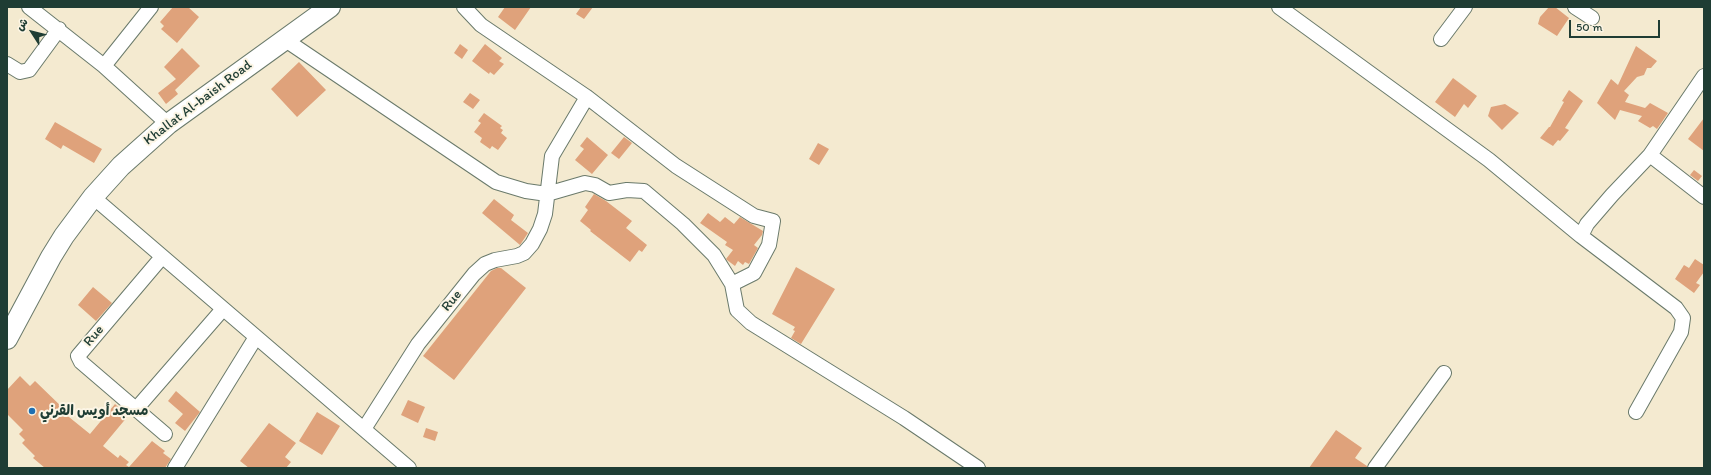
<!DOCTYPE html>
<meta charset="utf-8">
<style>
body{margin:0}
#map{position:relative;width:1711px;height:475px;overflow:hidden;background:#f4ead0;font-family:Itim,"Playpen Sans Arabic",sans-serif}
canvas{display:block}
.frame{position:absolute;inset:0;border:8px solid #1f3d34;pointer-events:none}
.north{position:absolute;left:12px;top:12px;width:40px;height:40px;-webkit-text-stroke:3px #fcf5e5;paint-order:stroke;rotate:306deg;font-size:11px;font-weight:700;line-height:16px;text-align:center;color:#1f3d34}
.north::after{content:'';display:block;margin:auto;width:14px;height:18px;background:#1f3d34;clip-path:polygon(50% 0,100% 100%,50% 72%,0 100%)}
.scale{position:absolute;left:1569px;top:20px;width:91px;height:18px;box-sizing:border-box;border:2px solid #1f3d34;border-top:0;padding-left:5px;font-size:12px;line-height:14px;white-space:nowrap;color:#1f3d34;-webkit-text-stroke:3px #fcf5e5;paint-order:stroke}
</style>
<div id="map">
<canvas width="1711" height="475"></canvas>
<div class="frame"></div>
<div class="north">ش</div>
<div class="scale">50 m</div>
</div>
<script>
const g = document.querySelector('canvas').getContext('2d');
g.lineJoin = 'round';
function paint(path, color) { g.fillStyle = color; g.fill(path, 'evenodd'); }
const shape = rows => new Path2D(rows.map(r => 'M' + r).join(''));
function trace(path, color, width, dash) { g.strokeStyle = color; g.lineWidth = width; g.lineCap = dash ? 'butt' : 'round'; g.setLineDash(dash || []); g.stroke(path); }
function label(font, color, halo, rows, align = 'center') {
  g.font = font + ' Itim,"Playpen Sans Arabic",sans-serif'; g.lineWidth = 4; g.setLineDash([]); g.textBaseline = 'middle'; g.strokeStyle = halo; g.fillStyle = color; for (const [text, x, y, turn = 0] of rows) {
    g.save(); g.translate(x, y); g.rotate((+turn || 0) * Math.PI / 180); g.textAlign = isNaN(turn) ? turn : align; if (halo) g.strokeText(text, 0, 0); g.fillText(text, 0, 0); g.restore();
  }
}
paint(shape([
 [173,7,188,7,199,17,177,43,161,29,164,26,160,22],
 [505,7,531,7,515,30,498,17],
 [581,7,593,7,584,19,576,14],
 [1549,7,1555,7,1569,18,1557,36,1538,24,1540,17],
 [460,44,468,50,462,59,454,53],
 [485,44,502,58,499,61,504,64,494,75,490,72,489,74,472,61],
 [1636,46,1657,61,1651,68,1647,68,1644,75,1637,77,1624,91,1629,95,1625,102,1645,108,1650,103,1668,113,1657,129,1653,126,1650,128,1638,121,1642,116,1620,110,1615,120,1597,103,1611,79,1618,85],
 [182,48,200,66,175,90,178,94,166,104,158,93,176,79,164,67],
 [299,62,326,90,297,117,271,89],
 [1453,78,1477,96,1468,108,1464,104,1455,117,1435,102],
 [1569,90,1583,101,1565,128,1569,130,1560,141,1558,140,1553,146,1540,138,1549,127,1550,127,1564,102,1562,101],
 [470,93,480,100,473,109,463,102],
 [1505,104,1519,113,1502,130,1488,116,1491,107],
 [484,113,502,126,500,128,503,130,501,133,507,138,498,150,492,146,490,149,480,142,482,138,474,132,481,123,478,121],
 [1704,118,1704,151,1688,139],
 [55,122,102,149,94,163,63,145,61,149,45,139],
 [587,137,608,155,592,174,575,160,584,149,580,146],
 [624,137,632,143,619,159,611,153],
 [818,143,829,149,819,165,809,159],
 [1694,170,1702,176,1698,181,1690,175],
 [594,194,606,201,632,221,626,228,647,245,642,252,639,250,630,262,590,231,591,230,580,221,588,210,585,207],
 [494,199,514,215,511,220,528,233,520,245,482,213],
 [708,213,720,222,725,217,734,224,740,217,763,231,762,235,754,245,758,248,749,264,745,262,743,265,738,261,735,266,727,260,726,259,733,250,725,245,727,242,700,223],
 [1695,259,1704,265,1704,272,1696,283,1700,285,1694,293,1675,279,1684,265,1689,268],
 [796,267,835,289,801,344,791,338,795,331,793,330,795,327,772,314],
 [497,268,501,268,526,288,454,380,423,356,491,271],
 [93,287,112,303,96,321,78,305],
 [20,376,30,386,35,381,66,411,64,413,90,434,115,404,128,416,103,446,118,458,120,455,129,462,126,465,129,467,152,441,165,451,163,453,171,459,165,468,45,468,33,458,35,456,22,443,25,440,19,434,23,430,7,414,7,390],
 [176,391,200,412,185,431,175,423,183,414,168,401],
 [408,400,425,407,418,423,401,415],
 [317,412,340,426,322,455,299,441],
 [269,423,296,443,285,457,291,462,286,468,249,468,240,461],
 [426,428,438,432,435,441,423,437],
 [1336,430,1362,448,1355,458,1367,466,1367,468,1309,468]
]), '#dfa27b');
const street = shape([
 [29,7,104,66,168,124],
 [464,7,481,25,587,97,676,166,754,216,773,221,769,245,754,273,732,284],
 [1279,7,1489,160,1581,236,1676,308,1683,318,1681,332,1636,412],
 [1575,7,1592,18],
 [284,39,496,182,526,191,547,194,585,183,595,185,609,193,627,190,644,191,683,224,714,255,732,284,737,310,751,323,904,418,978,468],
 [1441,39,1465,7],
 [7,64,20,72,29,70,59,29],
 [104,66,151,7],
 [1650,155,1704,197],
 [93,197,409,468],
 [1581,236,1587,224,1612,195,1650,155,1704,76],
 [162,257,78,356,81,362,165,434],
 [137,408,223,309],
 [364,429,418,344,474,274,485,264,495,260,517,256,524,253,532,244,540,229,545,214,552,156,587,97],
 [175,468,256,337],
 [1375,468,1444,373]
]);
const secondary = shape([
 [7,339,51,257,64,236,93,197,121,166,168,124,330,7]
]);
trace(street, '#6a7a6b', 16);
trace(secondary, '#6a7a6b', 22);
trace(street, '#fff', 14);
trace(secondary, '#fff', 20);
for (const [x, y, r, color] of [
 [32,411,4,"#1f6fb2"]
]) { const dot = new Path2D(); dot.arc(x, y, r, 0, 2 * Math.PI); g.fillStyle = color; g.fill(dot); trace(dot, '#fcf5e5', 1.5); }
label('14px', '#1f3d34', '#fcf5e5', [
 ["Khallat Al-baish Road",198,103,-37],
 ["Rue",452,301,-51],
 ["Rue",94,336,-49]
]);
label('bold 14px', '#1f3d34', '#fcf5e5', [
 ["مسجد أويس القرني",40,411]
], 'left');
</script>
